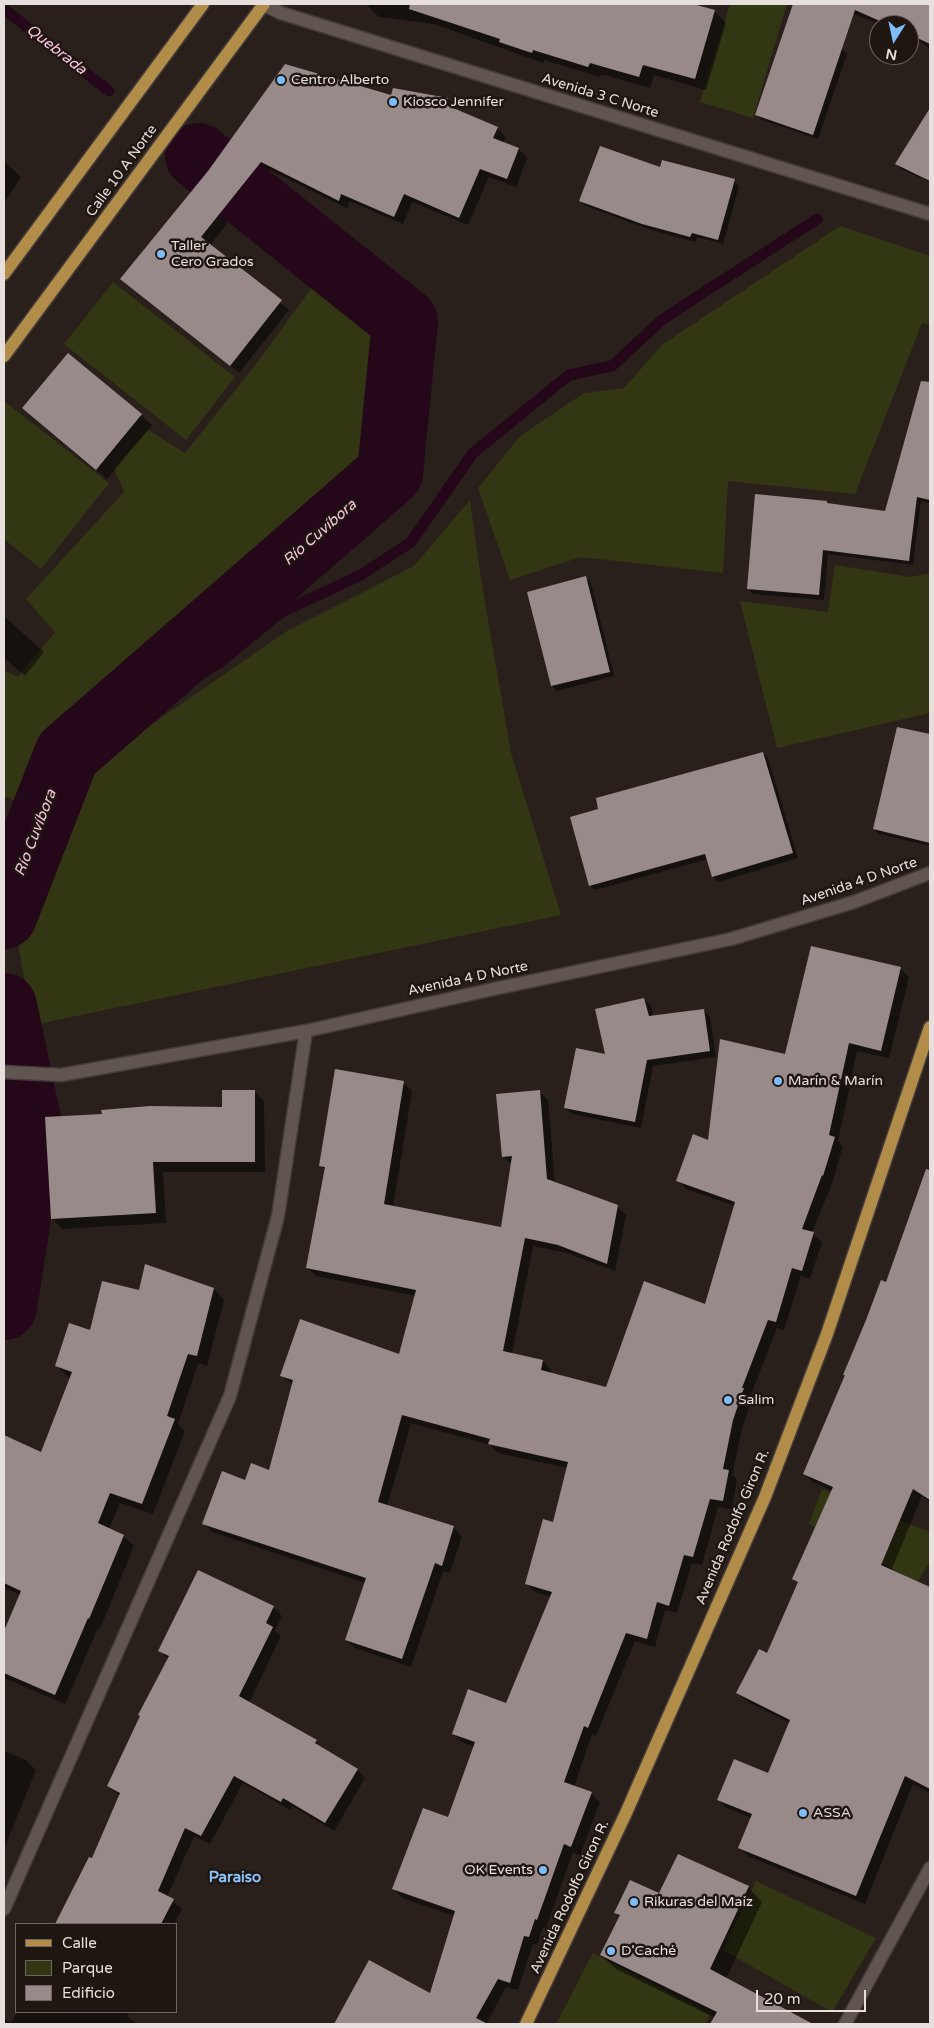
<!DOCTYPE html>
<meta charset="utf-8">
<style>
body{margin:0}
#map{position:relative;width:934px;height:2028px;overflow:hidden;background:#29201b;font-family:"Varela Round",sans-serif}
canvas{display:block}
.frame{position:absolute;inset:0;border:5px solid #e6dfdc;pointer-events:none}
.legend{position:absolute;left:15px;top:1923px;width:162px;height:90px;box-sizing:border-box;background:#1f1612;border:1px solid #6f6663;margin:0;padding:6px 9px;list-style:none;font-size:15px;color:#e6dfdc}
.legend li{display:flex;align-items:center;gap:10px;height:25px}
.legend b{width:25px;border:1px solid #6f6663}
.north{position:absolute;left:869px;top:15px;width:50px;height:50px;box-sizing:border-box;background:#1f1612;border:1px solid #6f6663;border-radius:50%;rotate:190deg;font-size:14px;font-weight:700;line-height:20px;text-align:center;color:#e6dfdc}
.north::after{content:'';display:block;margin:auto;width:18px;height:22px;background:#7fbdfa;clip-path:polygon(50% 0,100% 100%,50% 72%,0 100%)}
.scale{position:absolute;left:756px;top:1990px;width:110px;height:22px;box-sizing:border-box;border:2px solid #e6dfdc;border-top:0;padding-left:6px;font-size:15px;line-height:18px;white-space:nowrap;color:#e6dfdc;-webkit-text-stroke:4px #1f1612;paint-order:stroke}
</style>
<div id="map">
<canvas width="934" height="2028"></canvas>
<div class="frame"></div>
<ul class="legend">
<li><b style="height:6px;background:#b28d4a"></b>Calle</li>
<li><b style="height:14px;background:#333613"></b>Parque</li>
<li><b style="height:14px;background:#998a8a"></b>Edificio</li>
</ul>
<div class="north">N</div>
<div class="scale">20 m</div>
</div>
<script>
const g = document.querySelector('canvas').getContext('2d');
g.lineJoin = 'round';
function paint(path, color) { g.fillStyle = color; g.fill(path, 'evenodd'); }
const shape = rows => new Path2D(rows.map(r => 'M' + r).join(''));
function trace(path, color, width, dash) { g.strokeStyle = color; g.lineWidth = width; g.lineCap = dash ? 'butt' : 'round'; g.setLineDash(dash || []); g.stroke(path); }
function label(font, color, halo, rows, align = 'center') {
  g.font = font + ' "Varela Round",sans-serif'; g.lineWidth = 5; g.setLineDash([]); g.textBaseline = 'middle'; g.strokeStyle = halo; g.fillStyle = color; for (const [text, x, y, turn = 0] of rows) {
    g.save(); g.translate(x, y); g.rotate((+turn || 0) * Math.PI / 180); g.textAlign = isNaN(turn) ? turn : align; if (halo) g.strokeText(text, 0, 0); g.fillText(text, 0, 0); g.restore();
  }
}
paint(shape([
 [730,4,787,4,753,118,700,102],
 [840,226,930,256,930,325,922,323,855,494,728,481,723,573,581,557,510,580,478,488,520,436,584,393,624,388,663,344],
 [113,282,235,377,186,440,64,344],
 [316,282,381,334,369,466,50,745,25,804,4,796,4,670,18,677,55,632,26,599,124,492,114,468,148,430,185,453,253,368],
 [4,401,109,483,41,569,4,539],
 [470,500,481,579,511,753,561,915,33,1025,18,944,96,763,287,631,414,566],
 [835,565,910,577,930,573,930,713,777,748,740,601,828,612],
 [822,1489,930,1532,930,1562,917,1582,809,1524],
 [756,1881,876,1938,832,2012,723,1950],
 [593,1953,710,2014,706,2024,556,2024]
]), '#333613');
paint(shape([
 [370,4,688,4,714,11,726,23,706,90,654,75,650,88,601,74,600,77,544,60,543,63,434,24,379,17,368,6],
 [830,4,930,4,930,49,921,42,909,37,909,25,881,25],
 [842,49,847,54,818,139,762,120,757,115],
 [392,97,448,99,456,108,455,110,497,128,506,137,503,143,519,149,527,158,516,187,489,177,468,225,412,202,403,224,349,201,348,209,270,170,210,245,289,310,239,373,122,279,209,172],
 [930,111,930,182,901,169,896,164],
 [4,161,21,177,4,203],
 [661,169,734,181,739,186,723,244,697,237,695,242,648,229,586,206,581,201],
 [68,355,152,425,107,479,24,408],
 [909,430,930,436,930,503,921,501,913,565,828,554,824,600,753,594,748,589,827,502,830,505,886,512],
 [586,578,591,583,614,676,557,691,552,686],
 [4,616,44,652,25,676,4,658],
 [898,728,930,736,930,846,879,834,874,829],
 [763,753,768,758,798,858,718,882,713,877,708,859,595,890,590,885,600,809],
 [900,968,909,977,889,1058,857,1051,838,1141,843,1146,832,1184,812,1232,822,1242,810,1279,801,1276,784,1330,777,1328,750,1397,752,1398,742,1429,732,1475,737,1479,732,1509,718,1507,702,1565,692,1563,677,1613,665,1610,655,1647,635,1641,596,1736,592,1734,574,1787,591,1793,600,1802,580,1855,573,1852,546,1928,543,1927,537,1945,533,1944,518,1990,506,1987,486,2024,336,2024,370,1961,431,1995,455,1916,402,1898,394,1889,448,1818,475,1747,462,1742,454,1734,507,1704,552,1597,535,1592,527,1584,553,1524,568,1468,498,1453,491,1445,411,1423,387,1506,453,1527,462,1536,450,1573,443,1571,411,1667,355,1648,346,1639,365,1583,212,1532,204,1524,245,1482,270,1471,293,1385,281,1375,400,1356,416,1296,316,1276,307,1268,326,1171,320,1165,403,1082,412,1091,393,1207,503,1229,512,1165,503,1156,539,1091,548,1100,555,1183,618,1207,626,1215,615,1271,567,1253,533,1246,512,1354,543,1361,551,1370,550,1374,607,1389,706,1306,735,1206,686,1189,678,1180,709,1142,786,1055],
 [644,999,651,1006,653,1017,703,1010,710,1017,716,1057,653,1066,641,1128,572,1114,565,1108,607,1055],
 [254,1091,264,1101,265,1172,163,1172,166,1223,62,1229,52,1218,223,1108],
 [930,1163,930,1502,922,1496,891,1571,930,1588,930,1793,913,1784,865,1904,748,1856,740,1848,752,1818,727,1808,718,1800,769,1775,790,1723,746,1701,738,1692,767,1655,799,1584,794,1579,833,1491,813,1482,804,1474,887,1284],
 [146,1265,214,1289,224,1300,207,1366,198,1363,178,1424,185,1431,153,1514,120,1503,109,1529,123,1536,134,1546,100,1629,98,1628,65,1704,4,1678,4,1634,21,1595,4,1588,4,1436,42,1453,71,1378,67,1376,56,1366,91,1332,140,1292],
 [273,1607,282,1616,275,1631,281,1636,249,1703,316,1741,323,1749,357,1770,365,1778,334,1831,292,1806,290,1810,243,1783,210,1844,194,1836,167,1897,182,1909,174,1924,56,1924,89,1858,92,1860,120,1796,108,1786,168,1659,160,1651],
 [4,1751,26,1760,36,1770,4,1849],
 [748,1887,762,1902,726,1979,808,2024,714,2024,713,2023,715,2018,616,1969,601,1955,620,1917,616,1913],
 [17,2012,130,2012,127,2017,138,2024,4,2024,4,2019,11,2023]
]), '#0007');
trace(shape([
 [4,9,109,91],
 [67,754,219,663,280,613,361,575,411,542,473,453,569,375,612,366,663,319,817,219]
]), '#240719', 11);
trace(shape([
 [4,916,67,754,390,473,405,321,198,156],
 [4,1006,31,1134,4,1307]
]), '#240719', 66);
paint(shape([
 [410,4,693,4,715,10,695,79,643,65,639,77,590,63,588,67,533,50,532,53,499,42,500,39,409,9],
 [793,4,930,4,930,44,909,34,909,25,889,25,855,10,813,135,755,115],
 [285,64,391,95,393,88,448,98,446,105,498,127,493,138,519,148,507,179,480,169,459,218,404,194,394,217,341,194,339,201,261,162,201,237,282,300,230,366,120,279,208,171],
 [930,108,930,181,895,164],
 [600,146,660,167,662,160,735,179,718,240,692,233,690,237,642,224,579,201],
 [68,353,142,414,96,470,22,408],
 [921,381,930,382,930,500,917,497,909,561,823,550,819,595,747,589,755,494,827,501,827,503,885,511],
 [586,576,610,672,551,686,527,592],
 [897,727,930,734,930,843,873,829],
 [763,752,793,853,712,877,705,854,589,886,570,817,598,809,596,798],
 [811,946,901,967,881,1051,849,1043,829,1135,835,1137,823,1176,822,1175,802,1229,814,1232,802,1271,792,1268,776,1322,768,1320,742,1388,744,1388,733,1420,723,1469,729,1470,723,1501,710,1499,693,1557,684,1555,669,1606,657,1602,647,1639,626,1633,588,1728,584,1726,564,1782,592,1792,571,1847,564,1844,537,1920,535,1919,529,1937,524,1936,510,1983,498,1979,476,2018,488,2024,334,2024,369,1960,430,1993,455,1911,392,1889,423,1808,448,1817,475,1742,452,1734,468,1689,506,1703,552,1592,525,1584,543,1519,553,1522,568,1462,488,1444,490,1439,402,1415,378,1502,454,1526,442,1566,435,1563,402,1659,345,1640,366,1578,202,1524,222,1471,245,1480,251,1463,269,1470,293,1380,280,1376,300,1319,399,1354,416,1290,306,1268,325,1167,319,1166,335,1069,404,1081,384,1204,501,1227,512,1156,502,1157,496,1094,540,1090,547,1179,618,1205,607,1264,558,1245,525,1238,503,1351,543,1360,541,1370,606,1387,644,1281,705,1304,735,1202,676,1181,693,1134,708,1140,720,1039,785,1054],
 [644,998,649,1016,704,1009,710,1051,647,1060,635,1122,564,1108,576,1048,605,1054,595,1009],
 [222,1090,255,1090,255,1162,153,1162,156,1213,51,1219,45,1117,102,1114,101,1110,150,1106,222,1107],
 [926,1169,930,1170,930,1500,913,1489,881,1565,930,1587,930,1789,905,1776,856,1896,738,1848,752,1814,717,1800,734,1759,768,1773,790,1720,736,1693,759,1649,767,1653,798,1582,792,1579,833,1487,803,1474,845,1375,843,1375,866,1320,881,1280,886,1282],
 [145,1264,214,1288,197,1356,188,1354,167,1416,175,1419,142,1504,110,1493,98,1523,124,1535,89,1619,88,1618,55,1695,4,1673,4,1631,21,1591,4,1583,4,1435,41,1452,72,1372,55,1366,69,1323,90,1330,102,1281,139,1290],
 [198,1570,274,1606,266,1623,273,1627,239,1696,317,1740,315,1743,358,1769,325,1823,283,1798,281,1802,234,1776,201,1836,185,1828,158,1891,174,1899,161,1924,55,1924,89,1857,92,1858,120,1793,107,1786,140,1716,138,1715,169,1656,158,1651],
 [678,1854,749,1886,710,1969,813,2024,710,2024,717,2012,600,1955,620,1915,614,1913,630,1880,659,1893]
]), '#998a8a');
const minor = shape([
 [262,4,281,13,930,214],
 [4,1072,61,1075,306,1031,489,990,731,939,854,902,930,873],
 [4,1909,230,1396,278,1216,306,1031],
 [845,2024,930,1868]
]);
const major = shape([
 [4,274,203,4],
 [4,356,264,4],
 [526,2024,626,1813,765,1497,827,1334,930,1027]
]);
trace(minor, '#443c39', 15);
trace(major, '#443c39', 15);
trace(minor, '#60554f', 12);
trace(major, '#b28d4a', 12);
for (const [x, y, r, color] of [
 [281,80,5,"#7fbdfa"],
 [393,102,5,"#7fbdfa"],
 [161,254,5,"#7fbdfa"],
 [778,1081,5,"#7fbdfa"],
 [728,1400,5,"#7fbdfa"],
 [803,1813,5,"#7fbdfa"],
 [543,1870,5,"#7fbdfa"],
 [634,1902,5,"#7fbdfa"],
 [611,1951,5,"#7fbdfa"]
]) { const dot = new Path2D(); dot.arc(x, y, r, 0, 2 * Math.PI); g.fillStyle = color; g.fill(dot); trace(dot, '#1f1612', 2); }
label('14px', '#e6dfdc', '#1f1612', [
 ["Centro Alberto",291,80],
 ["Kiosco Jennifer",403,102],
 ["Taller",171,246],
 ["Cero Grados",171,262],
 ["Marín & Marín",788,1081],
 ["Salim",738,1400],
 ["ASSA",813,1813],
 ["OK Events",533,1870,"right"],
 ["Rikuras del Maíz",644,1902],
 ["D'Caché",621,1951]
], 'left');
label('14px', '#e6dfdc', '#1f1612', [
 ["Avenida 3 C Norte",600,96,17],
 ["Calle 10 A Norte",122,171,-54],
 ["Avenida 4 D Norte",859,882,-19],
 ["Avenida 4 D Norte",468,979,-12],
 ["Avenida Rodolfo Giron R.",733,1527,-67],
 ["Avenida Rodolfo Giron R.",570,1897,-65]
]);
label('italic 15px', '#f9c4e0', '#1f1612', [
 ["Quebrada",56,50,38],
 ["Río Cuvíbora",320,533,-41],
 ["Río Cuvíbora",36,833,-69]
]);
label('bold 15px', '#8cc5fe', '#1f1612', [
 ["Paraiso",235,1878]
]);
</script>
